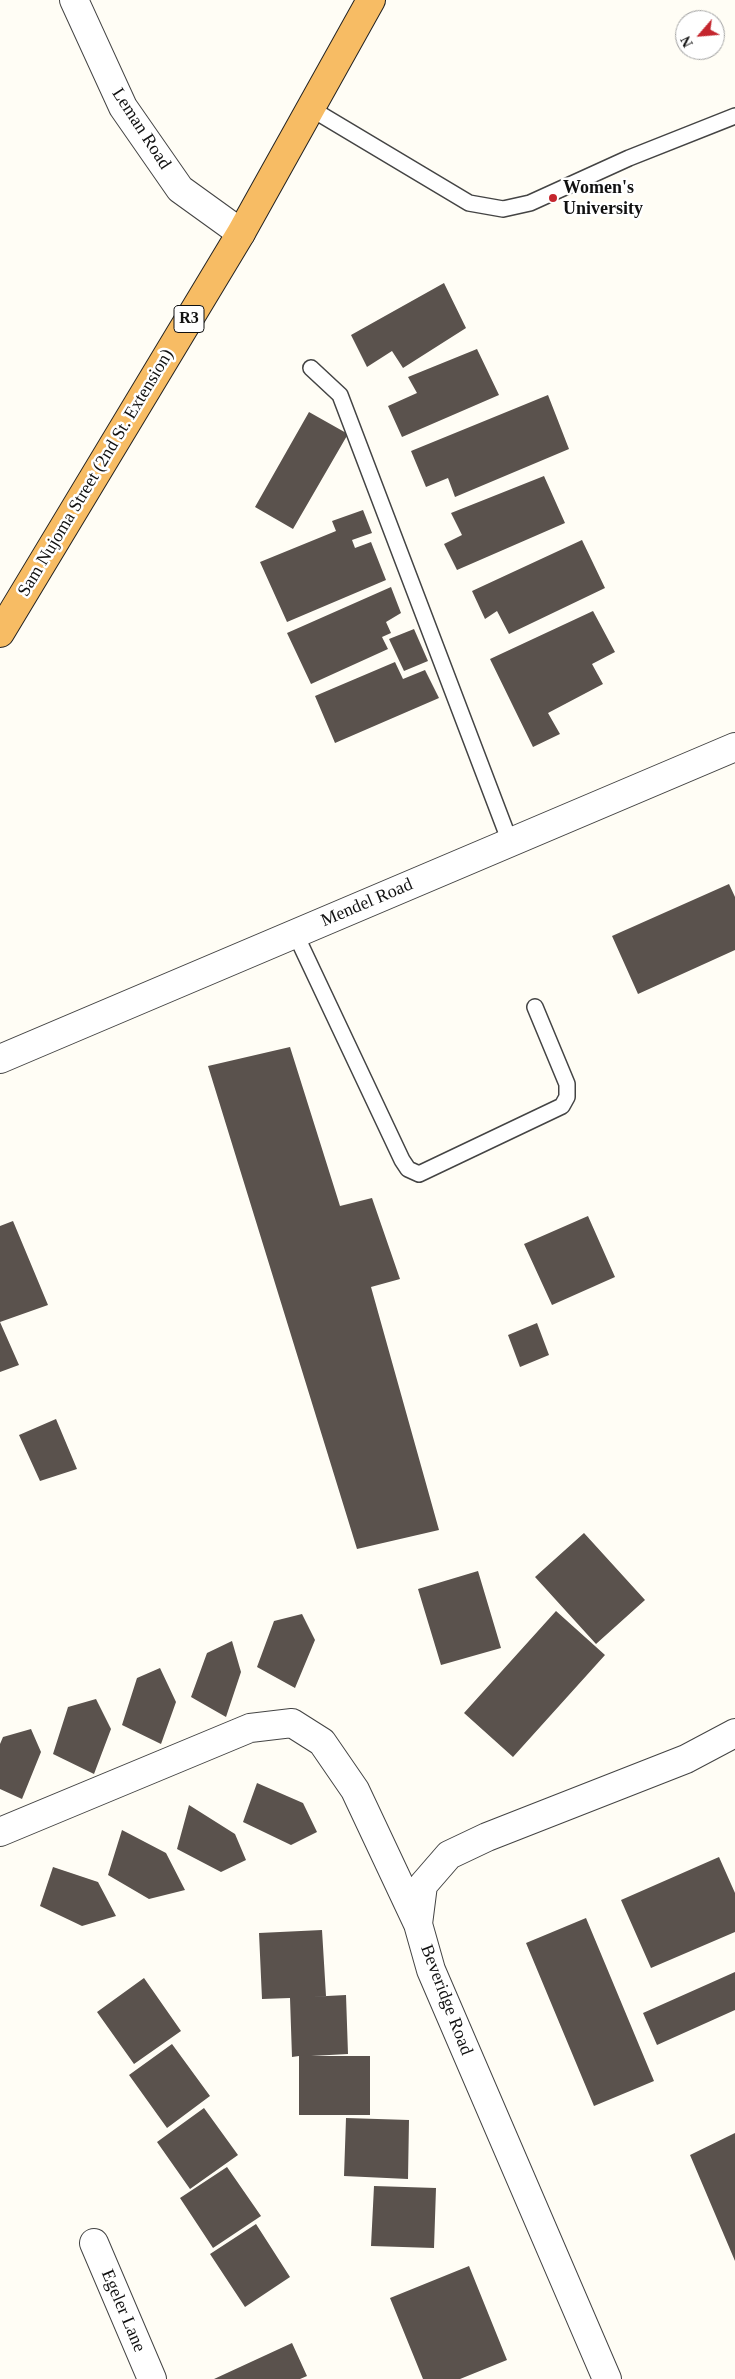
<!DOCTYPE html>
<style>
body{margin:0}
#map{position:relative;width:735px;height:2379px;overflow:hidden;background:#fffdf5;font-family:Georgia,serif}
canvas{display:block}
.north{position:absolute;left:675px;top:10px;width:50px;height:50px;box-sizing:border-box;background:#fff;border:1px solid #a0a0a0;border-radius:50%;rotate:243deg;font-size:14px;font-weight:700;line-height:20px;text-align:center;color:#111}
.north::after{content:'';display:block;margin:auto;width:18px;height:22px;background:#c4262e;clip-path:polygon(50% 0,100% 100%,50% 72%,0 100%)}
</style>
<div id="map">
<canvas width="735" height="2379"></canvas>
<div class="north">N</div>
</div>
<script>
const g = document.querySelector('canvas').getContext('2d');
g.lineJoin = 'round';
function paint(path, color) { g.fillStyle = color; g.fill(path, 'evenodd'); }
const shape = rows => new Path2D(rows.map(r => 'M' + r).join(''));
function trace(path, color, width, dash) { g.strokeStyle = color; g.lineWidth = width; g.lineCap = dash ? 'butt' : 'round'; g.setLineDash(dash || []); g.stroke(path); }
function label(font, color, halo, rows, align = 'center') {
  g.font = font + ' Georgia,serif'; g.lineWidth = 5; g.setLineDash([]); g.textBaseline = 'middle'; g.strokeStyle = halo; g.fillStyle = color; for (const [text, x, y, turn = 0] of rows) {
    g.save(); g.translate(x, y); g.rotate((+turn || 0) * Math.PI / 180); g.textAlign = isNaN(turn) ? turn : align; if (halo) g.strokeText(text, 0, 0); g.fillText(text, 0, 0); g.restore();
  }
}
paint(shape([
 [444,283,466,328,403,368,392,351,367,367,351,335],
 [477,349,499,395,402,437,388,406,417,393,408,377],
 [548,395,569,449,455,497,448,478,426,487,411,451],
 [309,412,348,434,293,529,255,507],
 [544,476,565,523,457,570,444,544,462,535,451,513],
 [363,510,372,533,352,540,355,548,371,542,386,580,287,622,260,562,336,531,332,521],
 [582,540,605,588,509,634,497,611,485,619,472,591],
 [391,587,401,613,386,622,391,633,382,637,388,649,311,684,287,633],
 [593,611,615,652,592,664,603,684,548,713,560,734,533,747,490,659],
 [414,629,428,661,404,671,389,639],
 [395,662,403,679,425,670,439,698,335,743,315,696],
 [729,884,735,897,735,950,638,994,612,936],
 [290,1047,340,1206,372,1198,400,1279,371,1287,439,1530,357,1549,208,1066],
 [588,1216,615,1277,552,1305,524,1244],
 [13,1221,48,1305,0,1322,19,1365,0,1372,0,1226],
 [537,1323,549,1355,520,1367,508,1335],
 [56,1419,77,1469,40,1481,19,1435],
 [584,1533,645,1600,596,1644,535,1577],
 [478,1571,501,1648,441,1665,418,1589],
 [556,1611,605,1655,513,1757,464,1713],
 [302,1614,315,1640,295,1688,257,1667,274,1621],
 [232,1641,241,1672,226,1717,191,1697,207,1653],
 [160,1668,176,1702,161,1744,122,1725,137,1678],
 [96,1699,111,1729,94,1774,53,1754,68,1707],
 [31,1729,41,1752,22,1799,0,1789,0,1744,3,1737],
 [257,1783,303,1803,317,1832,291,1845,243,1822],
 [189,1805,235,1834,246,1860,221,1872,177,1849],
 [122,1830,166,1853,185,1890,149,1899,108,1875],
 [719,1857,735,1893,735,1932,651,1968,621,1900],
 [53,1867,98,1882,116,1916,82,1926,40,1906],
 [586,1918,654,2081,594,2106,526,1943],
 [322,1930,326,1996,309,1997,346,1995,348,2054,311,2056,370,2056,370,2115,299,2115,299,2056,292,2057,290,1998,262,1999,259,1933],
 [735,1972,735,2010,657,2045,643,2013],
 [144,1978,181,2031,134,2064,97,2012],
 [172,2044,210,2096,167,2128,129,2075],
 [204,2108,238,2155,190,2189,157,2142],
 [346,2118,409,2120,408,2179,344,2176],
 [735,2133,735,2261,690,2155],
 [227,2167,261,2216,213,2248,180,2198],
 [374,2186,436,2188,434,2248,371,2246],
 [256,2224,290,2277,245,2307,210,2254],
 [469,2266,507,2360,460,2379,423,2379,390,2298],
 [292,2343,307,2376,300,2379,214,2379]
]), '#5a524d');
const service = shape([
 [310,108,469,203,503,209,530,203,629,158,735,116],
 [311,368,340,395,510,842],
 [295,933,402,1160,408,1169,419,1174,562,1106,567,1097,567,1084,535,1007]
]);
const minor = shape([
 [74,0,123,107,180,189,241,233],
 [0,1059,735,747],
 [0,1832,250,1728,292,1723,322,1742,355,1790,418,1924],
 [94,2243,152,2379],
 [607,2379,431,1970,418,1924,423,1885,449,1855,487,1837,686,1759,735,1733]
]);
const trunk = shape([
 [0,633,241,233,371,0]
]);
trace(service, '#444', 18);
trace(minor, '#444', 30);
trace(trunk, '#222', 30);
trace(service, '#fff', 15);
trace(minor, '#fff', 28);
trace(trunk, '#f7bc64', 28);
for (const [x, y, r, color] of [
 [553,198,5,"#c4262e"]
]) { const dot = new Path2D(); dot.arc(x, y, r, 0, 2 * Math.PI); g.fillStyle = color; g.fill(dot); trace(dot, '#fff', 2); }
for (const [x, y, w] of [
 [189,319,30]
]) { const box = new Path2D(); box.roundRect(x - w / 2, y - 13.5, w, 27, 4); g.fillStyle = '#fff'; g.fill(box); trace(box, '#111', 1); }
label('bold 16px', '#111', null, [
 ["R3",189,319]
]);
label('18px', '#111', '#fff', [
 ["Leman Road",141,129,57],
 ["Sam Nujoma Street (2nd St. Extension)",96,473,-59],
 ["Mendel Road",367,903,-23],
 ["Beveridge Road",446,2000,69],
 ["Egeler Lane",123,2311,67]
]);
label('bold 18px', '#111', '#fff', [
 ["Women's",563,188],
 ["University",563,209]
], 'left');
</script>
